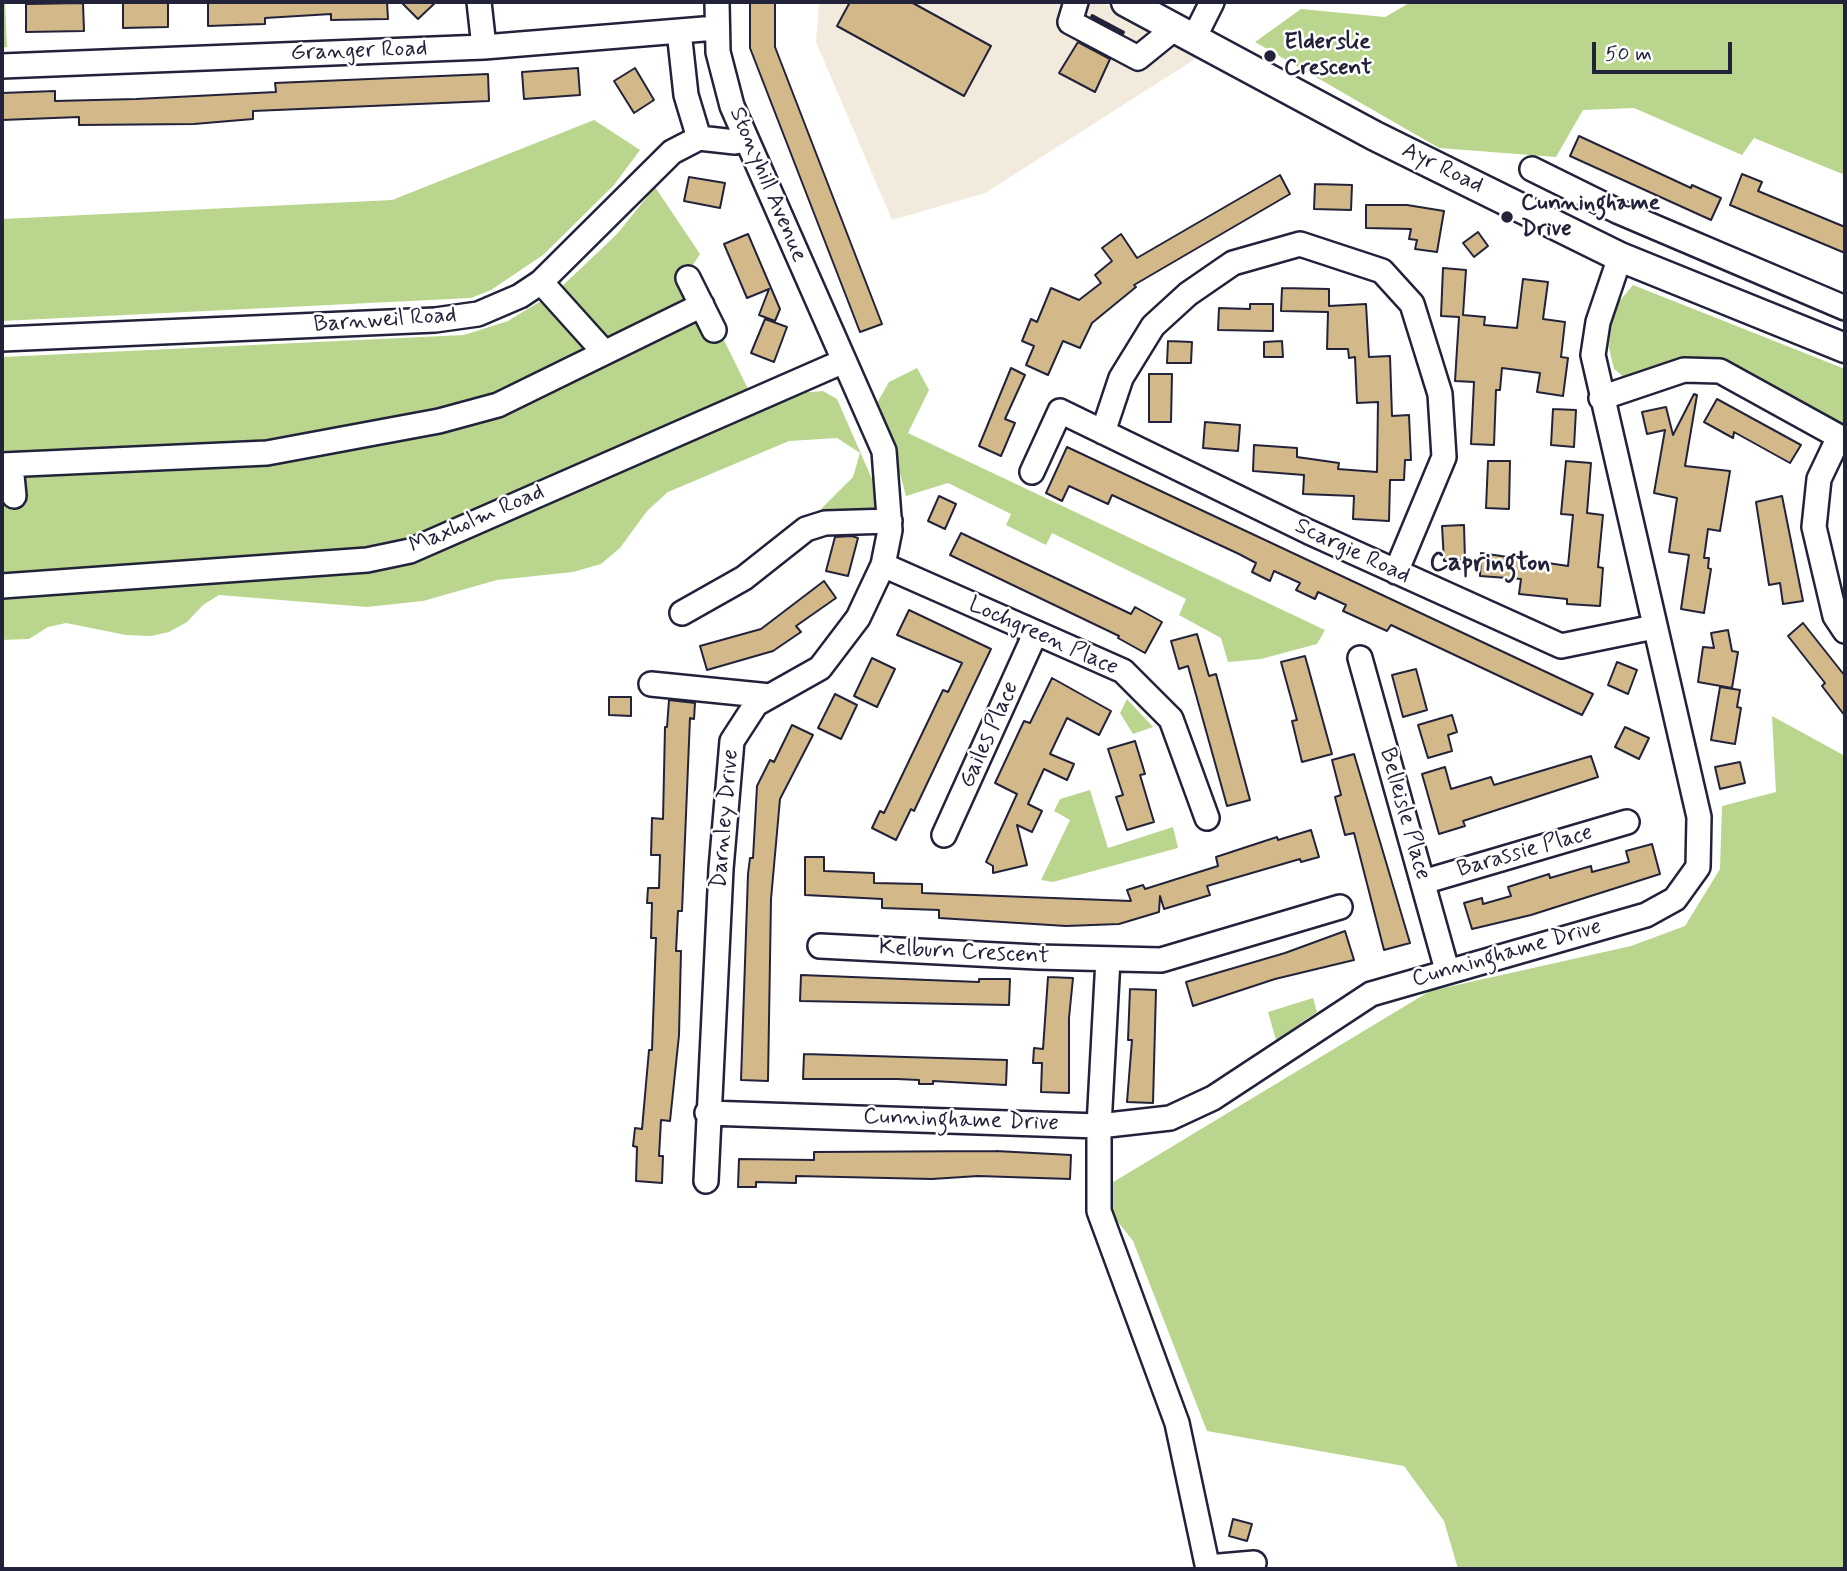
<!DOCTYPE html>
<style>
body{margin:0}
#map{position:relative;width:1847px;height:1571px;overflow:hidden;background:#fff;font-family:Mynerve,sans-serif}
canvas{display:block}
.frame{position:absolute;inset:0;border:4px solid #22223b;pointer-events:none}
.scale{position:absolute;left:1592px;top:42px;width:140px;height:32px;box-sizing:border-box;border:4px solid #22223b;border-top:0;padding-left:9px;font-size:21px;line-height:24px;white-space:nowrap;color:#22223b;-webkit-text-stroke:5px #fff;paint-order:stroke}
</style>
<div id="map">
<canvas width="1847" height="1571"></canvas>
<div class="frame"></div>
<div class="scale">50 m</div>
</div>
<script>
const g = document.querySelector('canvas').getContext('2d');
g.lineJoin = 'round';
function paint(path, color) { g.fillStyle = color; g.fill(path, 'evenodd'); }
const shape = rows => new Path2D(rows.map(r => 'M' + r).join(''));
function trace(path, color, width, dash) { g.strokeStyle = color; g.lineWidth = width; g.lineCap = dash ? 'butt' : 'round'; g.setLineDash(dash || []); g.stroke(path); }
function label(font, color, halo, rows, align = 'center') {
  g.font = font + ' Mynerve,sans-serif'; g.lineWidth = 5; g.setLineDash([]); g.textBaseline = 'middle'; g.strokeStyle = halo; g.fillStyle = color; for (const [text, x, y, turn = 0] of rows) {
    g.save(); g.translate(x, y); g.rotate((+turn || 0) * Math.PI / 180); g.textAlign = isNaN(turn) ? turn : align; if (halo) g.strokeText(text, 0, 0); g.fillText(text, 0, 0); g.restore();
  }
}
paint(shape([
 [819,2,1102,2,1203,54,985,193,892,220,816,42]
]), '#f2eadc');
paint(shape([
 [2,2,5,2,7,47,2,48],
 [1411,2,1845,2,1845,175,1754,138,1742,155,1634,108,1583,110,1556,157,1439,148,1255,42,1301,9,1385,17],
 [594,120,640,150,614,185,543,255,491,290,471,298,2,321,2,219,392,200],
 [655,187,700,254,689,271,686,299,607,342,557,291,617,234],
 [1633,285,1845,369,1845,428,1703,364,1644,371,1624,377,1614,369,1609,348,1612,310],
 [544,299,585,345,584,351,493,398,299,441,2,457,2,357,464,335,508,321],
 [692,319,721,334,749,391,389,546,2,574,2,476,22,478,26,473,355,448],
 [917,368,929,390,908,433,1325,630,1317,644,1261,659,1228,662,1221,638,1179,615,1186,599,1052,533,1046,545,1006,525,1011,514,948,483,906,496,895,455,877,412,877,403,889,382],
 [823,391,837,399,872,479,877,519,820,520,818,512,853,477,860,453,837,438,789,441,668,492,647,511,620,548,601,564,573,572,497,580,423,601,367,607,219,595,203,605,187,622,169,632,151,636,126,635,66,623,48,627,29,639,2,640,2,596,376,569,798,393],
 [1127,699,1153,727,1133,734,1120,713],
 [1772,716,1845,756,1845,1569,1458,1569,1444,1521,1404,1466,1207,1431,1133,1241,1107,1208,1105,1187,1430,991,1631,946,1685,926,1720,869,1722,806,1776,792],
 [1090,790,1108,848,1173,827,1178,848,1053,882,1041,880,1070,820,1054,811,1060,799],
 [1313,998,1317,1012,1276,1040,1268,1012]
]), '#bad68e');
const building = shape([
 [123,2,168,2,168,27,123,28,123,2],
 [208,2,387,2,388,19,331,20,331,14,265,18,265,24,208,26,208,2],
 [401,2,436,2,418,19,401,2],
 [750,2,775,2,775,47,882,324,860,332,750,48,750,2],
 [850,2,911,2,991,46,964,96,837,26,850,2],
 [83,3,84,31,26,32,26,4,83,3],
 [1092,15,1124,32,1123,34,1091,17,1092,15],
 [1078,42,1110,59,1095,92,1059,73,1078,42],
 [578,68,580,95,524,99,522,72,578,68],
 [635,68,654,100,634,113,614,81,635,68],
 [488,74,489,101,253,111,253,119,194,124,79,125,79,117,2,120,2,93,55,91,55,101,136,99,276,92,275,83,488,74],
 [1579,136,1691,188,1692,185,1721,198,1711,220,1570,156,1579,136],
 [1742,174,1762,182,1758,191,1845,227,1845,253,1730,205,1742,174],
 [1280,175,1290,194,1134,285,1136,287,1092,323,1080,348,1063,341,1048,375,1026,365,1034,346,1022,341,1031,319,1037,322,1051,288,1079,300,1101,283,1095,275,1112,261,1102,248,1121,234,1137,258,1280,175],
 [689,177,725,183,720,208,684,201,689,177],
 [1315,184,1352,185,1351,210,1314,209,1315,184],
 [1366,205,1407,205,1444,211,1437,252,1415,249,1417,240,1409,239,1411,229,1366,228,1366,205],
 [1478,232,1488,246,1474,257,1463,243,1478,232],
 [748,234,780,309,775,321,759,315,769,289,747,298,724,244,748,234],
 [1443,268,1466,270,1463,315,1485,317,1484,325,1517,328,1523,279,1548,282,1543,319,1565,322,1561,357,1568,358,1563,396,1537,392,1540,373,1502,368,1500,390,1496,390,1494,445,1471,444,1474,382,1455,381,1459,317,1441,316,1443,268],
 [1282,288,1329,289,1329,306,1366,304,1369,357,1390,356,1392,416,1409,415,1411,460,1405,460,1404,480,1390,480,1389,521,1353,519,1354,496,1303,494,1304,475,1253,471,1254,445,1297,448,1297,457,1339,463,1338,469,1377,472,1378,402,1357,403,1355,357,1349,358,1348,349,1327,349,1328,312,1281,311,1282,288],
 [1250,304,1273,304,1273,331,1218,330,1219,308,1250,309,1250,304],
 [765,319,787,327,774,362,751,353,765,319],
 [1168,341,1192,342,1191,363,1167,363,1168,341],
 [1282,341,1283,357,1264,357,1264,342,1282,341],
 [1011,368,1025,375,1005,419,1015,423,1001,456,979,446,1011,368],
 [1149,374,1172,374,1171,422,1149,422,1149,374],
 [1694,394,1697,395,1685,466,1730,471,1720,531,1708,529,1704,558,1709,558,1708,568,1711,569,1704,613,1681,609,1689,555,1669,552,1677,498,1654,493,1665,430,1647,434,1642,412,1666,407,1673,435,1694,394],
 [1717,399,1801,445,1790,463,1734,432,1733,438,1704,422,1717,399],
 [1553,409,1576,410,1574,447,1551,445,1553,409],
 [1205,422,1240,425,1238,451,1203,448,1205,422],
 [1067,447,1593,694,1582,715,1391,625,1387,631,1343,611,1346,605,1318,592,1315,599,1296,590,1300,583,1274,571,1270,581,1252,572,1256,563,1239,554,1112,495,1108,504,1069,486,1062,501,1046,493,1067,447],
 [1488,461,1510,461,1509,509,1486,508,1488,461],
 [1566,461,1591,463,1587,513,1603,515,1598,567,1603,568,1600,606,1567,604,1567,599,1519,594,1521,579,1480,576,1481,553,1568,566,1573,515,1561,514,1566,461],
 [939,496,956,504,945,529,928,521,939,496],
 [1782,496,1803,601,1783,604,1780,583,1769,585,1756,502,1782,496],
 [1464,525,1465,560,1444,561,1442,526,1464,525],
 [961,533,1131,614,1135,607,1162,622,1145,653,1118,638,1119,636,950,555,961,533],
 [852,536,858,538,848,576,826,571,835,537,852,536],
 [824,581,836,598,796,626,801,632,773,651,707,670,700,646,761,629,824,581],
 [909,610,991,649,914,811,911,809,896,840,872,828,880,811,884,813,943,690,948,692,962,663,897,635,909,610],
 [1803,623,1845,676,1845,716,1822,686,1825,683,1788,636,1803,623],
 [1728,630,1732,651,1738,652,1732,688,1698,682,1703,647,1714,648,1711,633,1728,630],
 [1197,634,1209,676,1216,674,1250,800,1227,806,1188,666,1179,669,1171,641,1197,634],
 [1305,656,1332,754,1302,762,1292,721,1297,720,1281,662,1305,656],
 [872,658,895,669,877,707,854,696,872,658],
 [1617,662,1637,670,1628,694,1608,685,1617,662],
 [1416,669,1427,710,1403,717,1392,675,1416,669],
 [1052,678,1111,711,1099,735,1067,718,1050,754,1074,764,1067,780,1044,769,1028,804,1042,811,1032,832,1017,825,1027,865,993,873,993,866,986,862,1017,794,995,783,1024,721,1030,723,1052,678],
 [1720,687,1740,690,1737,707,1741,708,1735,744,1711,740,1720,687],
 [835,694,857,705,841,739,818,728,835,694],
 [609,697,631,697,631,716,609,715,609,697],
 [669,700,695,703,694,719,690,718,682,911,678,911,676,951,681,951,679,1035,670,1121,661,1120,659,1156,663,1156,662,1183,636,1181,637,1147,633,1146,635,1128,642,1129,649,1050,652,1050,656,938,651,938,652,903,647,903,648,888,659,888,660,855,651,855,652,818,663,819,665,727,667,727,669,700],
 [1452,715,1457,732,1448,735,1452,751,1428,758,1418,725,1452,715],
 [792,725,813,735,780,799,771,899,768,1081,741,1080,748,874,750,858,753,858,757,786,770,760,774,762,792,725],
 [1625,727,1649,738,1639,759,1615,747,1625,727],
 [1135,741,1145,774,1140,775,1154,822,1127,830,1116,797,1123,795,1108,749,1135,741],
 [1354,754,1410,943,1384,950,1354,833,1345,835,1335,797,1341,795,1332,760,1354,754],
 [1591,756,1598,777,1463,821,1465,826,1439,834,1422,774,1445,767,1451,789,1491,777,1494,785,1591,756],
 [1740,762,1745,783,1720,789,1715,767,1740,762],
 [1311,830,1319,857,1301,862,1300,859,1207,886,1210,895,1164,909,1160,896,1159,912,1119,924,1066,926,939,918,939,910,882,908,882,899,805,895,805,857,824,857,824,871,874,873,874,883,922,884,922,893,1131,901,1127,890,1143,885,1145,889,1218,866,1216,857,1277,837,1278,840,1311,830],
 [1652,844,1660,874,1531,915,1472,929,1464,903,1482,898,1483,904,1511,896,1508,887,1549,874,1550,878,1591,866,1592,872,1629,862,1626,851,1652,844],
 [1345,931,1354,960,1275,979,1193,1006,1186,982,1285,953,1345,931],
 [801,975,979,982,979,979,1010,979,1009,1005,800,1001,801,975],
 [1048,977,1073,978,1069,1018,1069,1093,1041,1092,1042,1063,1033,1063,1034,1048,1043,1049,1048,977],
 [1130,989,1156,990,1153,1103,1127,1102,1132,1040,1128,1040,1130,989],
 [804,1054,1007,1060,1006,1085,933,1081,933,1084,919,1084,919,1080,897,1079,803,1079,804,1054],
 [996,1151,1071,1155,1070,1179,978,1176,932,1179,796,1176,796,1183,756,1182,756,1187,738,1187,739,1159,814,1160,814,1152,996,1151],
 [1233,1519,1252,1524,1247,1541,1229,1536,1233,1519]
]);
paint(building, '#d3b989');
trace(building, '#22223b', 2);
const minor = shape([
 [479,2,484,47],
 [1076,2,1070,22,1138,58,1175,28],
 [679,31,686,95,699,138],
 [1194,38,1212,2],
 [2,66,484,47,716,28],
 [1532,169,1617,211,1845,308],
 [688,278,714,330],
 [541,282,604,352],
 [2,339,435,320,478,314,520,296,541,282,672,152,699,138,735,142,745,139],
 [1601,398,1684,370,1720,371,1845,440],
 [1103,432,1121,378,1153,326,1188,294,1233,263,1300,244,1382,271,1412,304,1440,394,1444,457,1396,572],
 [1839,437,1819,479,1814,527,1835,616,1845,631],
 [2,465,267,453,439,421,498,405,702,305],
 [11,465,14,496],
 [1032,472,1060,411,1309,532,1561,646,1654,627],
 [883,565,1123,671,1171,719,1207,818],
 [2,586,367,560,410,551,844,361],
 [682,613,744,578,806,529,825,523,890,521],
 [1360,658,1447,970],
 [651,684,770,696],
 [944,835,1035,634],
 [1423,882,1627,822],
 [820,946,1037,957,1161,960,1340,907],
 [1108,959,1099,1126,1099,1211,1177,1423,1208,1569],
 [707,1113,1099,1126,1170,1118,1213,1098,1371,994,1646,915,1675,899,1698,867,1699,817,1593,355,1598,322,1620,257],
 [706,1181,721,869,732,741,756,704,820,668,858,618,883,565,890,530,884,451,732,106,718,52,717,2],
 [1208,1567,1254,1563]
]);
const major = shape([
 [1126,2,1375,136,1620,257,1845,348]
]);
trace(minor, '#22223b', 28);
trace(major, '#22223b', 33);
trace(minor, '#fff', 23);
trace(major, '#fff', 28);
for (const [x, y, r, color] of [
 [1270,56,7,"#22223b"],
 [1507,217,7,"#22223b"]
]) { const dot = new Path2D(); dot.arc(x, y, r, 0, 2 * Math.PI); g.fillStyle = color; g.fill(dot); trace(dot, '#fff', 2.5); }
label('bold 23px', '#22223b', '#fff', [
 ["Elderslie",1284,43],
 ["Crescent",1284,69],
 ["Cunninghame",1521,204],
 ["Drive",1521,230]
], 'left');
label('23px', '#22223b', '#fff', [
 ["Granger Road",359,52,-2],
 ["Ayr Road",1442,169,26],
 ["Stonyhill Avenue",767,185,67],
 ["Barnweil Road",385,321,-4],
 ["Maxholm Road",477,520,-23],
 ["Scargie Road",1352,552,25],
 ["Lochgreen Place",1043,637,24],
 ["Gailes Place",990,735,-66],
 ["Belleisle Place",1404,814,74],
 ["Darnley Drive",726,819,-85],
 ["Barassie Place",1525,852,-16],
 ["Kelburn Crescent",964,953,3],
 ["Cunninghame Drive",1507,954,-16],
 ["Cunninghame Drive",961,1121,2]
]);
label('bold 26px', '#22223b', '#fff', [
 ["Caprington",1490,565]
]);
</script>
